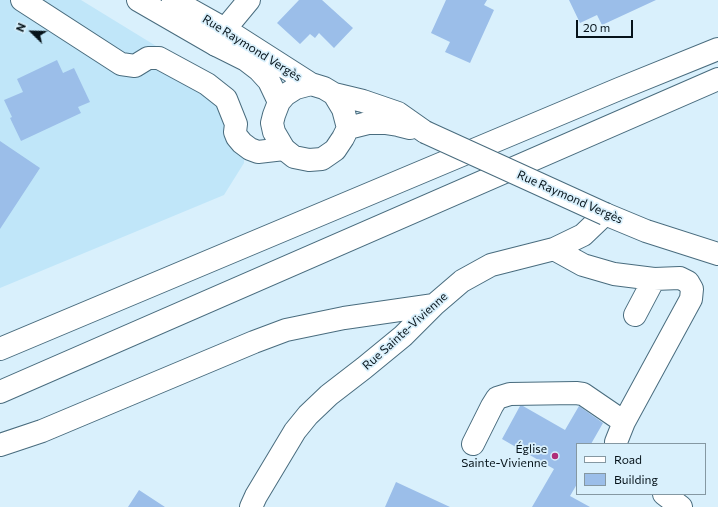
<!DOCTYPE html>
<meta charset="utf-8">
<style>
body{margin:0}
#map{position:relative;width:718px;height:507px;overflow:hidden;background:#d9f0fc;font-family:Commissioner,sans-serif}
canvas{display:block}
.legend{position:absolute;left:576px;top:443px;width:130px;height:52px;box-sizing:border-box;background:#d9f0fc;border:1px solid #8598a2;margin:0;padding:5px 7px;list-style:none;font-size:12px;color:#06131a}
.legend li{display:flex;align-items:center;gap:8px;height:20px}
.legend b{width:20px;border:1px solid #8598a2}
.north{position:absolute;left:12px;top:12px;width:40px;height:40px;-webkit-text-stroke:3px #d9f0fc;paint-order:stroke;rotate:293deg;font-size:11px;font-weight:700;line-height:16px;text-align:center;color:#06131a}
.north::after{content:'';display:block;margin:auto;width:14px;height:18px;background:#06131a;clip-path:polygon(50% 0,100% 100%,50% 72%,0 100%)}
.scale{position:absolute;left:576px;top:20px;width:57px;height:18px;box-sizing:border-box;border:2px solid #06131a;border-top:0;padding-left:5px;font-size:12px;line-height:14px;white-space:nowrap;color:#06131a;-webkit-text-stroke:3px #d9f0fc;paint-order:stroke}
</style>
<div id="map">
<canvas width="718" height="507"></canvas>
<ul class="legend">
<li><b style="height:5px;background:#fff"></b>Road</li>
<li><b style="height:11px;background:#9bbee9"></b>Building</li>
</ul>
<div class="north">N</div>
<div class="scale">20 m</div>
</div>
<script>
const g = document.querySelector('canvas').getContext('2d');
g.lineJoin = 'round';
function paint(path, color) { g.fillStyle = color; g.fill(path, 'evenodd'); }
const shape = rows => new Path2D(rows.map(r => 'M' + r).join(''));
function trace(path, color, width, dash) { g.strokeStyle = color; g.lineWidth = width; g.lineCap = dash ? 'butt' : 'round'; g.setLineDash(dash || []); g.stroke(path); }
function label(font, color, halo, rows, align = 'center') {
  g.font = font + ' Commissioner,sans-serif'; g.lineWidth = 3.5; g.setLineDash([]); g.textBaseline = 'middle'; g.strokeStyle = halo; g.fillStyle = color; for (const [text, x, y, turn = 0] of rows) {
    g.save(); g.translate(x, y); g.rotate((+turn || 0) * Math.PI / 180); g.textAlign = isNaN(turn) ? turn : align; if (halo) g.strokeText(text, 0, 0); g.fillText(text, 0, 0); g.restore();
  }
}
paint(shape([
 [0,0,81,0,205,76,244,123,244,163,224,195,0,288]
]), '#c0e6f9');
paint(shape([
 [299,0,322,0,353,28,334,48,319,33,315,38,310,34,300,44,277,23],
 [446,0,487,0,484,5,494,10,470,63,445,52,450,42,431,33],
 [569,0,656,0,602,25,597,15,580,23],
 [57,60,63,73,74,68,90,102,78,107,81,113,21,141,10,118,12,117,4,100,23,92,17,79],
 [0,141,40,168,0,229],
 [520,406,523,406,565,430,579,406,603,423,591,444,577,444,577,484,570,496,590,507,532,507,554,469,502,439],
 [396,482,450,507,385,507],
 [139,490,165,507,128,507]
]), '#9bbee9');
const minor = shape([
 [22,0,121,64,135,66,148,58,159,58,207,84,226,99,236,124,235,132,237,137,242,143,250,149,258,152,284,149],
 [216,45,225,29,249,0],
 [554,249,583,265,614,274,654,279,680,278,688,282,692,289,691,299,624,422,616,442,616,444],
 [635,315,654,279],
 [473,444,492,406,497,398,510,394,576,393,583,394,624,422],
 [0,445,42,431,254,342,286,330,344,318,434,305],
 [664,494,681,507],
 [251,507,256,496,295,431,308,415,329,395,364,368,403,336,434,305,462,281,491,265,554,249,583,235,605,214]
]);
const major = shape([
 [138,0,216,45,246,60,259,70,269,81,279,102],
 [173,0,225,29,311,84],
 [311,84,324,88,334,94,343,109,348,128,343,138,335,150,322,159,309,160,294,157,284,149,274,132,272,123,274,115,279,102,285,95,296,88,311,84],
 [334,94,363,101,398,113,425,132],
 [348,128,368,123,385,123,398,125,410,128],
 [605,214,646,231,718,254]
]);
const highway = shape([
 [0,349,619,89,718,49],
 [0,392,718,79]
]);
trace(minor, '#496c7e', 24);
trace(major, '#496c7e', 24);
trace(highway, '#496c7e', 24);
trace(minor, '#fff', 22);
trace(major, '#fff', 22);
trace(highway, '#fff', 22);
const majorBridge = shape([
 [425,132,605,214]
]);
trace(majorBridge, '#496c7e', 24, []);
trace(majorBridge, '#fff', 22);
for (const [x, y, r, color] of [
 [555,456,4,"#af2d79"]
]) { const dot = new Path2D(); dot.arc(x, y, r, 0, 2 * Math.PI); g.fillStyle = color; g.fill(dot); trace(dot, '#d9f0fc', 1.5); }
label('12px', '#06131a', '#d9f0fc', [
 ["Rue Raymond Vergès",252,48,32],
 ["Rue Raymond Vergès",570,197,24],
 ["Rue Sainte-Vivienne",405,331,-42]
]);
label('12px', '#06131a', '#d9f0fc', [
 ["Église",547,449],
 ["Sainte-Vivienne",547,463]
], 'right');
</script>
